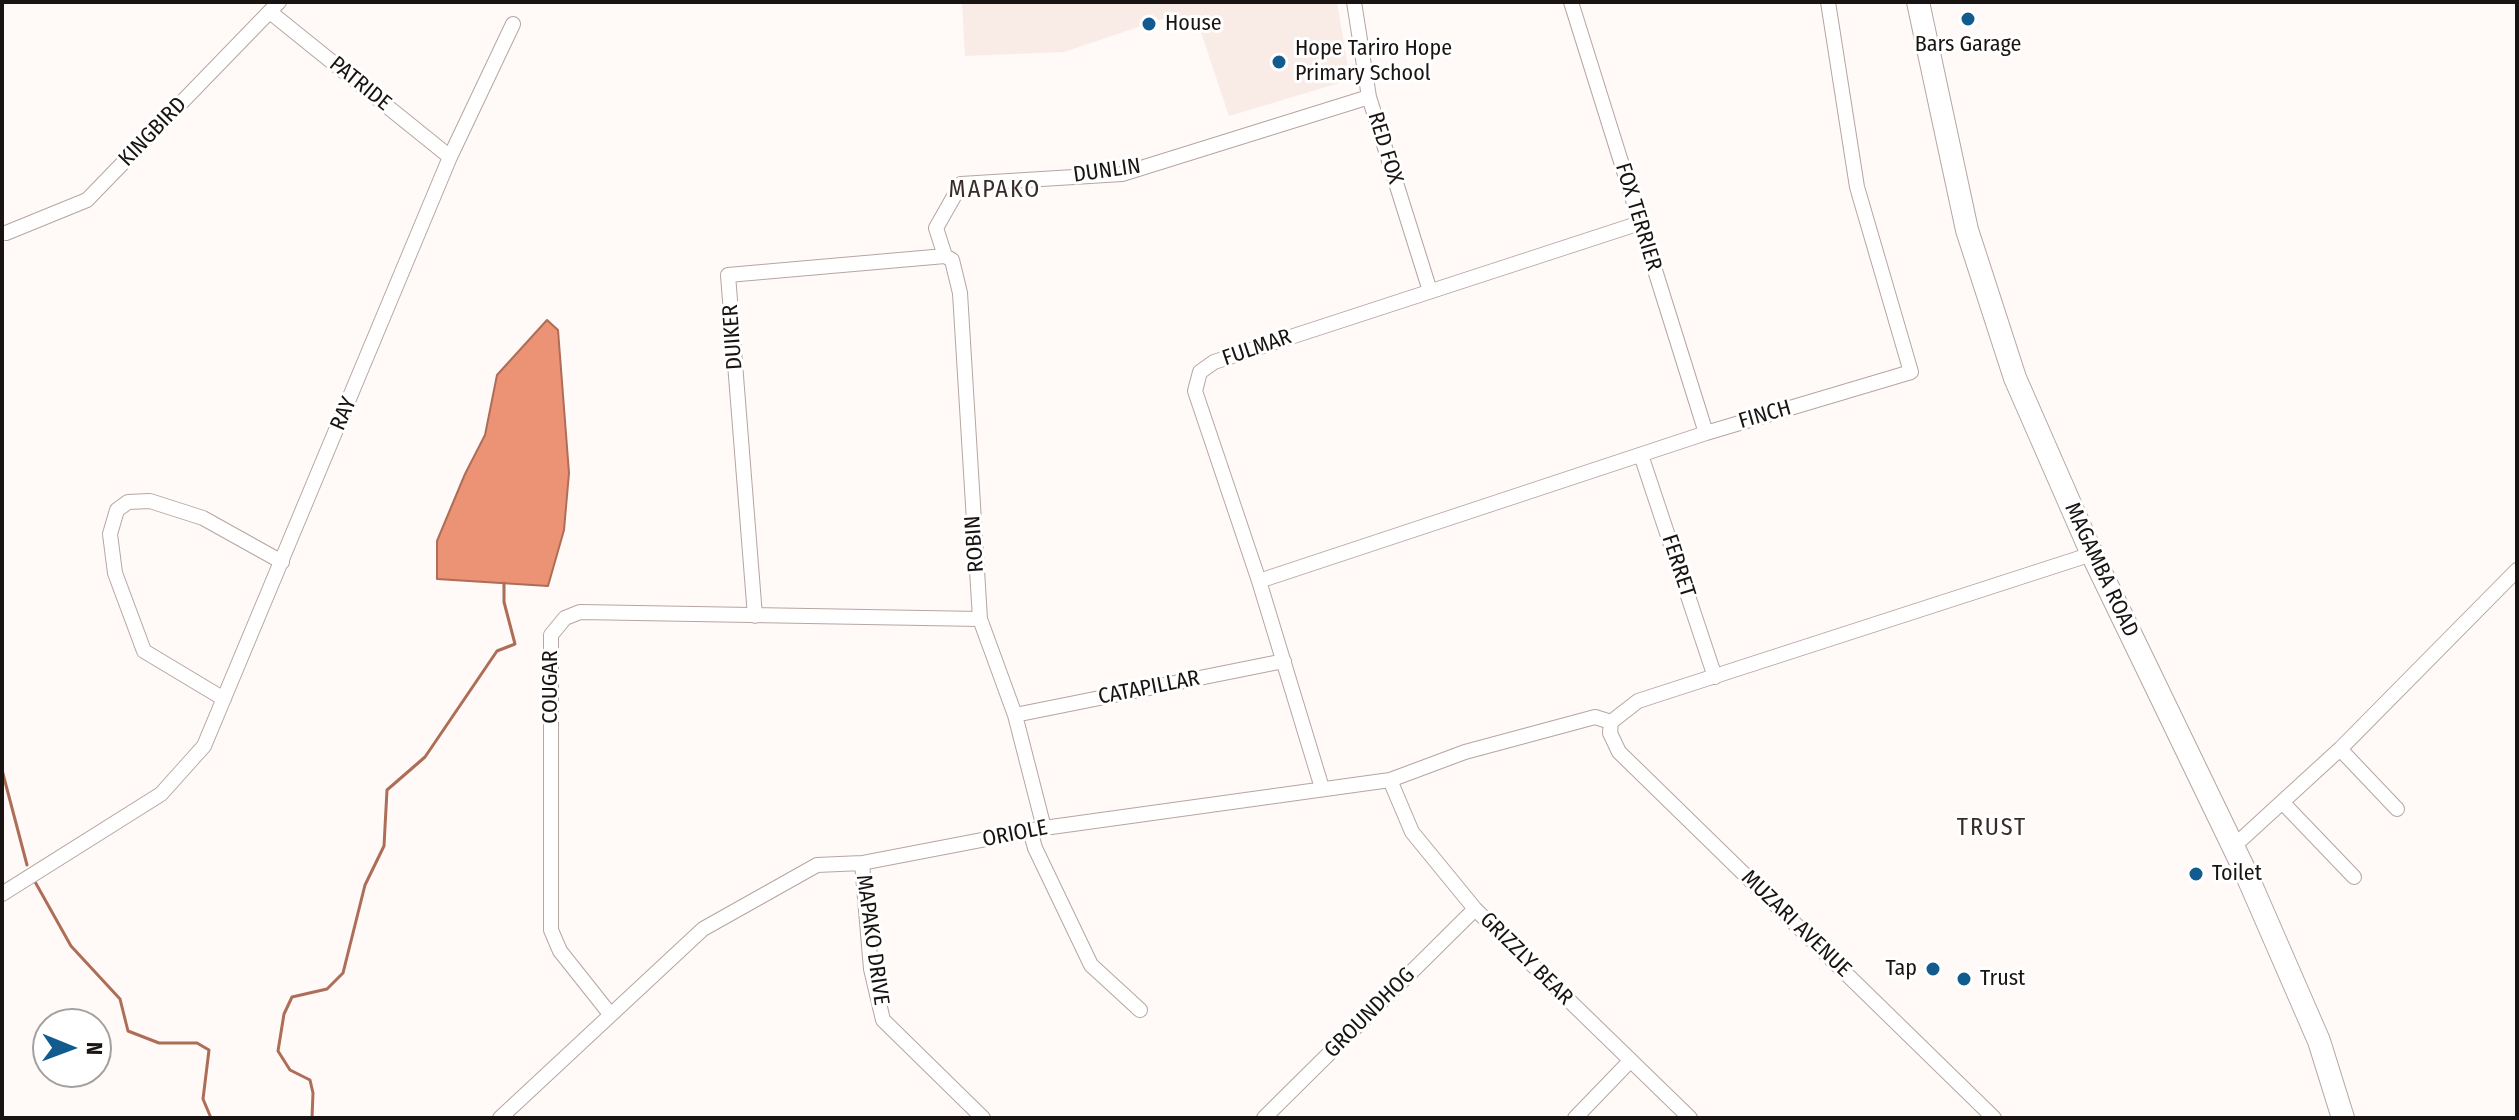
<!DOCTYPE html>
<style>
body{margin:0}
#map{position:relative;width:2519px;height:1120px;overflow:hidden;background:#fff9f7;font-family:"Fira Sans Condensed",sans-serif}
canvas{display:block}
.frame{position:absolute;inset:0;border:4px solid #191412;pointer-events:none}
.north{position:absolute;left:32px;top:1008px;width:80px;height:80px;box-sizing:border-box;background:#fff;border:2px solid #a3a1a0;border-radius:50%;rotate:91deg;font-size:22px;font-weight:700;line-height:32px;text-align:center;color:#191412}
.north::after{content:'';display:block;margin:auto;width:28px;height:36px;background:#125b8f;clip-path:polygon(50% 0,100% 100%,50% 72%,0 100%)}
</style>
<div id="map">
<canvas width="2519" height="1120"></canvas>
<div class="frame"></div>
<div class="north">N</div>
</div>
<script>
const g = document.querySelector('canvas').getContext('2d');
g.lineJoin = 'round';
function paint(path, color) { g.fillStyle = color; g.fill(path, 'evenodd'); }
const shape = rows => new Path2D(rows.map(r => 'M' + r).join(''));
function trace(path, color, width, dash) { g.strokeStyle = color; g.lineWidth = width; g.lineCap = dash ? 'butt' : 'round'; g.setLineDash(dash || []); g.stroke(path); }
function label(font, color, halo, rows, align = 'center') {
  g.font = font + ' "Fira Sans Condensed",sans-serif'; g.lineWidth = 6; g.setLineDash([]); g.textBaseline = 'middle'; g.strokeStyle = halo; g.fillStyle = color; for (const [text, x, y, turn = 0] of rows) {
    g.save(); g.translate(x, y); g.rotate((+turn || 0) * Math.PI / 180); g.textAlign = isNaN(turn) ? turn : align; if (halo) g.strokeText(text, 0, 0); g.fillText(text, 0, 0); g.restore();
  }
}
paint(shape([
 [962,2,1337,2,1348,68,1339,83,1229,116,1198,23,1162,19,1064,52,965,56]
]), '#f9ece7');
const water = shape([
 [547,320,558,330,569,473,564,530,548,586,437,579,437,541,465,474,485,435,497,375,547,320]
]);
paint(water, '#ed9375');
trace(water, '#ad6d57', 2);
trace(shape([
 [2,686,2,756],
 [2,770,27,865],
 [34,880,71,946,120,999,128,1031,159,1043,197,1043,209,1050,203,1099,211,1118],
 [312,1118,313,1093,310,1080,290,1070,278,1051,284,1014,292,997,327,989,343,973,365,885,384,846,387,790,425,757,497,651,515,644,504,602,504,583]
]), '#ad6d57', 3);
const minor = shape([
 [1354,2,1369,97,1430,291],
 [1571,2,1706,433],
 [270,12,450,157],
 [6,233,87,200,279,2],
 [1641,455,1715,677],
 [1259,581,1706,433,1911,372,1857,187,1828,2],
 [755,616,728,275,945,256],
 [224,699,144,651,115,573,110,534,117,510,128,502,150,501,203,518,282,562],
 [1015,715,1284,661],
 [1611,722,1610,733,1619,752,1994,1118],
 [1611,722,1638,701,2092,554],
 [2340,749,2397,809],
 [1390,780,1412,832,1475,909,1690,1118],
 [1322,788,1259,581,1195,391,1200,372,1214,362,1640,223],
 [2283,803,2354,877],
 [1044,828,1015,715,980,619,960,293,952,260,945,256,936,228,961,184,1122,174,1369,97],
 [1030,830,1035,848,1091,965,1140,1010],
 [2233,847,2340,749,2517,570],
 [862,863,871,969,883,1020,983,1118],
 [2,894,161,794,204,746,450,157,513,24],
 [610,1014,560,951,551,930,551,635,565,618,580,612,980,619],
 [500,1118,703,929,817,865,862,863,1044,828,1390,780,1465,752,1595,717,1611,722],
 [1264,1118,1475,909],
 [1575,1118,1630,1061]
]);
const highway = shape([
 [1918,2,1967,230,2015,378,2092,554,2245,871,2319,1041,2343,1118]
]);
trace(minor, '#b5a6a2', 16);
trace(highway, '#b5a6a2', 24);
trace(minor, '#fff', 14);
trace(highway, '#fff', 22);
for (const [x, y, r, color] of [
 [1968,19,8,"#125b8f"],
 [1149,24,8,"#125b8f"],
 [1279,62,8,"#125b8f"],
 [2196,874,8,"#125b8f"],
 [1933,969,8,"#125b8f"],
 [1964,979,8,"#125b8f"]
]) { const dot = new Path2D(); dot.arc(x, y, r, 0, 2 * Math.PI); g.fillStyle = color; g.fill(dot); trace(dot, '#fff', 3); }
label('22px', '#191412', '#fff', [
 ["House",1165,24],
 ["Bars Garage",1968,45,"center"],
 ["Hope Tariro Hope",1295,49],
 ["Primary School",1295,74],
 ["Toilet",2212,874],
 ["Tap",1917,969,"right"],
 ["Trust",1980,979]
], 'left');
label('22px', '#191412', '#fff', [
 ["PATRIDE",360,84,39],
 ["KINGBIRD",153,132,-46],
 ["RED FOX",1385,148,73],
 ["DUNLIN",1107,171,-8],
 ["FOX TERRIER",1638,217,73],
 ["DUIKER",733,337,-94],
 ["FULMAR",1257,348,-19],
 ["RAY",344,414,-67],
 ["FINCH",1765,415,-16],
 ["ROBIN",975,544,-94],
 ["FERRET",1678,566,72],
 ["MAGAMBA ROAD",2101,570,65],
 ["COUGAR",551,687,-90],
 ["CATAPILLAR",1149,688,-11],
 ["ORIOLE",1015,834,-11],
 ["MUZARI AVENUE",1796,924,44],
 ["MAPAKO DRIVE",872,940,82],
 ["GRIZZLY BEAR",1526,959,45],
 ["GROUNDHOG",1370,1013,-45]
]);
g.letterSpacing = '2px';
label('24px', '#372c28', '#fff', [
 ["MAPAKO",995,190],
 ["TRUST",1992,828]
]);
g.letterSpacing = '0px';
</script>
